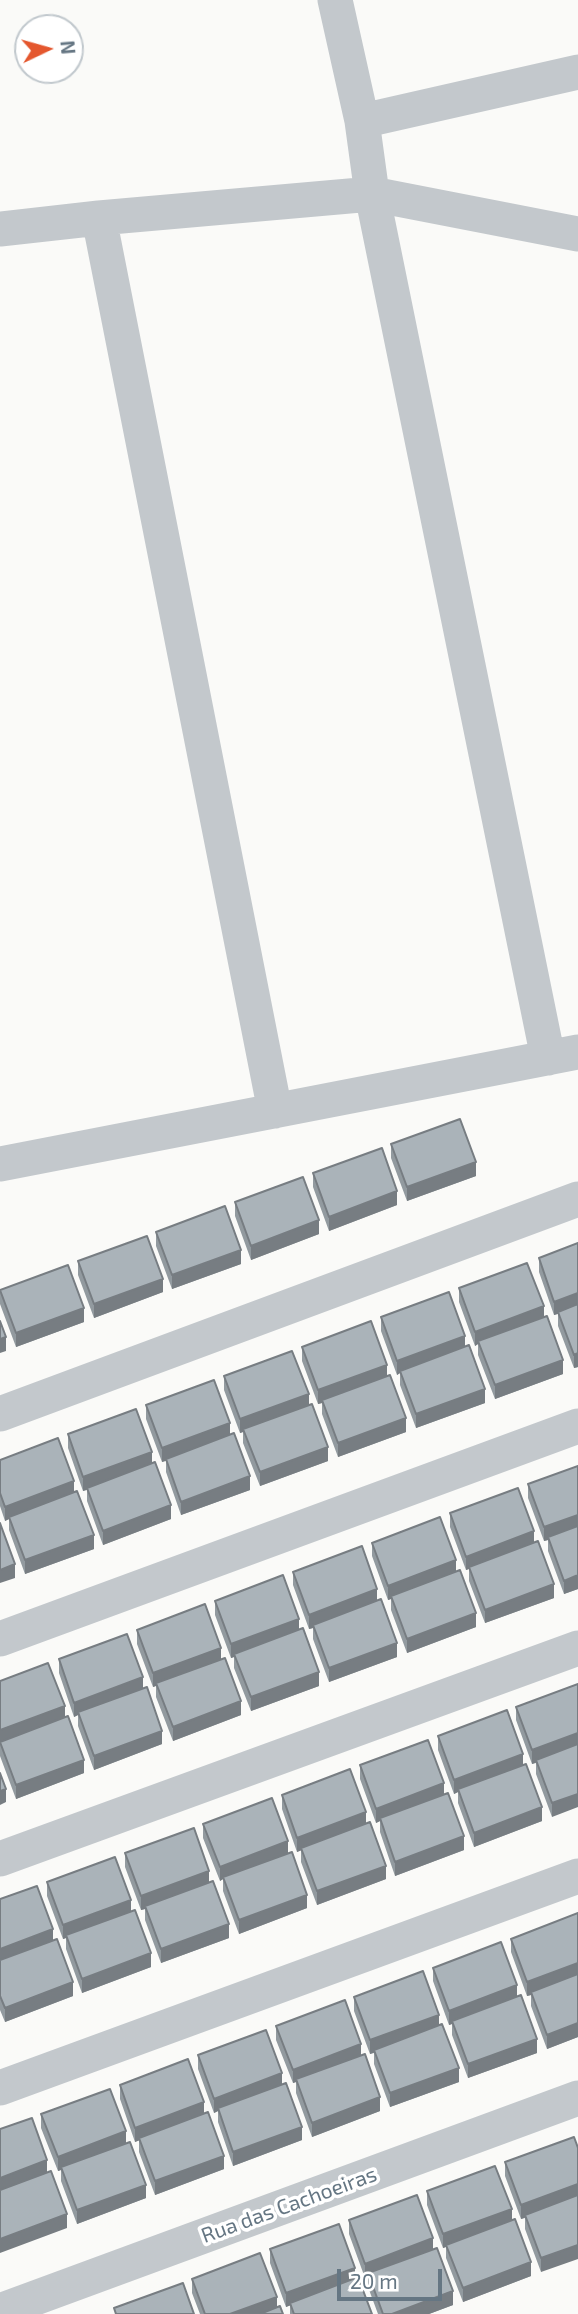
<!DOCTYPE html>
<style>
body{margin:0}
#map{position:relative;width:578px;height:2314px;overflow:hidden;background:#fafaf8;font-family:"Exo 2",sans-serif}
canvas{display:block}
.north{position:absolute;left:14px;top:14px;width:70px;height:70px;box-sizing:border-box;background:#fff;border:2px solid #c1c8cd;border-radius:50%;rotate:85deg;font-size:19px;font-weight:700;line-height:28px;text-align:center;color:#657683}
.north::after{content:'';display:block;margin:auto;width:24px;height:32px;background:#e4572e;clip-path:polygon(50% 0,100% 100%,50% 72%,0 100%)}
.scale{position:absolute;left:337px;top:2269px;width:105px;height:32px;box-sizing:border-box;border:4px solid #657683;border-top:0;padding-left:9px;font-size:21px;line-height:24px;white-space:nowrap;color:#657683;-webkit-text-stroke:5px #fff;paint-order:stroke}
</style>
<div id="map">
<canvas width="578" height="2314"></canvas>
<div class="north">N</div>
<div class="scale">20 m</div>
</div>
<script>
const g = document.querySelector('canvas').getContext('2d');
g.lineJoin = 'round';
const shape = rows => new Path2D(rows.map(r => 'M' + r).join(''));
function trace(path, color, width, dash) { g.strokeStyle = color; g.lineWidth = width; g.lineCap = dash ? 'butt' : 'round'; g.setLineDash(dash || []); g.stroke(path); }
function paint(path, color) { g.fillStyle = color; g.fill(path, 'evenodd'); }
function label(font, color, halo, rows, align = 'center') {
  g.font = font + ' "Exo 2",sans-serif'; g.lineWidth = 7; g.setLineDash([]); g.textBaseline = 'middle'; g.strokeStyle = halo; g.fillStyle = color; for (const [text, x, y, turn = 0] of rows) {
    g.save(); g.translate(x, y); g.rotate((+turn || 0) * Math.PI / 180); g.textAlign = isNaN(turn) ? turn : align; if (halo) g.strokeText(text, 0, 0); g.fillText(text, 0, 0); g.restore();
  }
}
trace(shape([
 [335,0,362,121,578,72],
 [362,121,372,194,548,1058],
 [99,218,275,1111],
 [0,229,99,218,372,194,578,234],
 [0,1164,578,1052],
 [0,1414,578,1199],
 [0,1639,578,1426],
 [0,1859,578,1648],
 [0,2088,578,1876],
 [0,2311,578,2098]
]), '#c3c8cc', 35);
paint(shape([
 [391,1144,476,1176,407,1201,391,1158],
 [313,1173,397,1205,329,1231,313,1187],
 [235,1202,319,1234,251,1260,235,1216],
 [156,1232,241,1264,172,1289,156,1246],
 [578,1243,578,1367,574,1368,558,1326,558,1314,554,1315,539,1272,539,1258],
 [78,1261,163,1292,94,1318,78,1275],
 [459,1288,544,1317,563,1374,495,1399,478,1355,478,1344,475,1346,459,1302],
 [0,1290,84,1322,16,1347,0,1304],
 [381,1317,465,1347,485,1403,416,1428,400,1385,400,1373,397,1375,381,1331],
 [302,1347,387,1376,406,1432,338,1457,322,1414,322,1403,318,1404,302,1361],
 [224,1376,309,1405,328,1461,260,1486,243,1443,243,1432,240,1433,224,1390],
 [146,1405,230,1434,250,1490,181,1515,166,1472,166,1461,162,1462,146,1419],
 [68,1434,152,1464,171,1519,103,1545,87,1501,87,1490,83,1491,68,1448],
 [0,1460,74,1493,94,1549,25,1574,9,1530,9,1519,5,1521,0,1506],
 [578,1466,578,1589,564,1594,548,1551,548,1540,544,1541,528,1498,528,1484],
 [450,1513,534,1542,554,1598,485,1623,469,1581,469,1569,466,1570,450,1527],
 [372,1543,456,1572,476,1627,407,1653,391,1610,391,1599,388,1600,372,1556],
 [293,1572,377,1601,397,1657,329,1682,313,1639,313,1628,309,1629,293,1585],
 [215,1601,299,1630,319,1686,251,1711,234,1668,234,1657,231,1658,215,1615],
 [137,1630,221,1659,241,1715,173,1741,156,1697,156,1686,153,1687,137,1644],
 [59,1659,143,1688,162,1744,94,1770,78,1726,78,1715,74,1717,59,1673],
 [0,1681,65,1717,84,1773,16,1799,0,1756],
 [578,1684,552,1817,536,1774,536,1763,532,1764,516,1720,516,1707],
 [438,1736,523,1765,542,1821,474,1847,458,1803,458,1792,454,1794,438,1750],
 [360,1765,444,1794,464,1850,395,1876,380,1832,380,1821,376,1823,360,1779],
 [282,1795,366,1824,386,1879,317,1905,301,1862,301,1850,297,1852,282,1809],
 [203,1824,288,1853,307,1908,239,1934,223,1891,223,1879,220,1881,203,1838],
 [125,1853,209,1882,229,1938,161,1963,145,1920,145,1909,141,1910,125,1867],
 [47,1882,131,1911,151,1967,82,1993,66,1949,66,1938,63,1939,47,1896],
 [0,1899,53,1941,73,1996,5,2022,0,2010],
 [578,1913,578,2037,547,2049,531,2006,531,1995,527,1996,511,1952,511,1939],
 [433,1968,517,1997,537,2053,468,2078,452,2035,452,2024,449,2025,433,1981],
 [354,1997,439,2026,459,2082,390,2107,374,2064,374,2053,370,2054,354,2011],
 [276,2026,361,2055,380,2111,312,2137,296,2093,296,2082,293,2083,276,2040],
 [198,2055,282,2084,302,2140,233,2166,218,2122,218,2111,214,2113,198,2069],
 [120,2085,204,2113,224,2169,155,2195,139,2152,139,2140,135,2142,120,2099],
 [41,2114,126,2143,146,2198,77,2224,61,2181,61,2170,58,2171,41,2128],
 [578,2148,541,2272,525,2229,525,2218,521,2219,505,2176,505,2162],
 [427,2191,512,2220,531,2276,463,2302,446,2258,446,2247,443,2248,427,2205],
 [349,2220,433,2250,453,2305,429,2314,378,2314,368,2287,368,2276,365,2278,349,2234],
 [270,2249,355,2279,372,2314,290,2314,290,2305,286,2307,270,2263],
 [192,2279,277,2308,283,2314,200,2314,192,2293]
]), '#929a9f');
paint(shape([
 [476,1162,476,1176,407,1201,407,1187],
 [397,1191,397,1205,329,1231,329,1217],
 [319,1220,319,1234,251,1260,251,1246],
 [241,1250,241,1264,172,1289,172,1275],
 [163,1279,163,1292,94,1318,94,1304],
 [578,1293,578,1307,554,1315,554,1302],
 [544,1306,544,1320,478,1341,478,1344,475,1346,475,1332],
 [84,1308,84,1322,16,1347,16,1333],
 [465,1336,465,1349,400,1371,400,1373,397,1375,397,1361],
 [6,1337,6,1351,0,1353,0,1339],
 [578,1353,578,1367,574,1368,574,1355],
 [563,1360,563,1374,495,1399,495,1385],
 [387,1365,387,1378,322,1400,322,1403,318,1404,318,1390],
 [485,1389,485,1403,416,1428,416,1414],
 [309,1394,309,1407,243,1429,243,1432,240,1433,240,1419],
 [406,1418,406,1432,338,1457,338,1443],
 [230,1423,230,1437,162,1462,162,1448],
 [328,1447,328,1461,260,1486,260,1472],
 [152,1452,152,1466,83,1491,83,1477],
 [250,1476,250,1490,181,1515,181,1502],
 [74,1481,74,1495,9,1517,9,1519,5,1521,5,1507],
 [171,1505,171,1519,103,1545,103,1531],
 [578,1515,578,1529,548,1537,548,1540,544,1541,544,1527],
 [534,1531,534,1545,466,1570,466,1557],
 [94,1535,94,1549,25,1574,25,1560],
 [456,1560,456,1574,391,1596,391,1599,388,1600,388,1586],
 [15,1564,15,1578,0,1583,0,1570],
 [578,1575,578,1589,564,1594,564,1581],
 [554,1584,554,1598,485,1623,485,1610],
 [377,1589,377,1603,313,1625,313,1628,309,1629,309,1615],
 [476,1613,476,1627,407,1653,407,1639],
 [299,1619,299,1633,234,1654,234,1657,231,1658,231,1644],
 [397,1643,397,1657,329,1682,329,1668],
 [221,1648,221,1662,153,1687,153,1673],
 [319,1672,319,1686,251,1711,251,1697],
 [143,1677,143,1691,78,1712,78,1715,74,1717,74,1703],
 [241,1701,241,1715,173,1741,173,1727],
 [65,1706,65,1720,0,1744,0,1730],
 [162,1731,162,1744,94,1770,94,1756],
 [578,1733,578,1747,532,1764,532,1750],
 [523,1754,523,1768,458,1789,458,1792,454,1794,454,1780],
 [84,1760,84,1773,16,1799,16,1785],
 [444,1783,444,1797,380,1818,380,1821,376,1823,376,1809],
 [6,1789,6,1802,0,1805,0,1791],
 [578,1794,578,1807,552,1817,552,1803],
 [542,1807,542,1821,474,1847,474,1833],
 [366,1812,366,1826,297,1852,297,1838],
 [464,1836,464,1850,395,1876,395,1862],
 [288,1841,288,1855,223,1877,223,1879,220,1881,220,1867],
 [386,1866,386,1879,317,1905,317,1891],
 [209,1871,209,1884,145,1906,145,1909,141,1910,141,1896],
 [307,1895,307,1908,239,1934,239,1920],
 [131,1900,131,1914,66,1935,66,1938,63,1939,63,1925],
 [229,1924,229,1938,161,1963,161,1949],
 [53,1929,53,1943,0,1963,0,1949],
 [151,1953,151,1967,82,1993,82,1979],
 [578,1963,578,1977,531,1992,531,1995,527,1996,527,1982],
 [73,1982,73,1996,5,2022,5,2008],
 [517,1985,517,1999,452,2021,452,2024,449,2025,449,2011],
 [439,2015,439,2029,370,2054,370,2040],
 [578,2023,578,2037,547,2049,547,2035],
 [537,2039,537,2053,468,2078,468,2064],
 [361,2044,361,2058,296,2079,296,2082,293,2083,293,2070],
 [459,2068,459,2082,390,2107,390,2093],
 [282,2073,282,2087,218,2108,218,2111,214,2113,214,2099],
 [380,2097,380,2111,312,2137,312,2123],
 [204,2102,204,2116,135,2142,135,2128],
 [302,2127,302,2140,233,2166,233,2152],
 [126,2131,126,2145,61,2167,61,2170,58,2171,58,2157],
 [224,2156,224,2169,155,2195,155,2181],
 [47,2160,47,2174,0,2192,0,2178],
 [578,2184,578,2198,521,2219,521,2205],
 [146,2185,146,2198,77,2224,77,2210],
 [512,2209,512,2223,443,2248,443,2234],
 [67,2214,67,2228,0,2253,0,2239],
 [433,2238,433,2252,368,2273,368,2276,365,2278,365,2264],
 [578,2245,578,2259,541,2272,541,2258],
 [531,2262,531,2276,463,2302,463,2288],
 [355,2268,355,2282,286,2307,286,2293],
 [453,2291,453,2305,429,2314,392,2314],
 [277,2297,277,2311,267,2314,230,2314]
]), '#777d82');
const building = shape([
 [460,1119,476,1162,407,1187,391,1144,460,1119],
 [382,1148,397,1191,329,1217,313,1173,382,1148],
 [303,1177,319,1220,251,1246,235,1202,303,1177],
 [225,1206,241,1250,172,1275,156,1232,225,1206],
 [147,1236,163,1279,94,1304,78,1261,147,1236],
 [578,1243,578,1293,554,1302,539,1258,578,1243],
 [527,1263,544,1306,475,1332,459,1288,527,1263],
 [68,1265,84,1308,16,1333,0,1290,68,1265],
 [449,1292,465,1336,397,1361,381,1317,449,1292],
 [578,1304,578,1353,574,1355,558,1312,578,1304],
 [547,1316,563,1360,495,1385,478,1341,547,1316],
 [0,1321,6,1337,0,1339,0,1321],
 [371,1321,387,1365,318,1390,302,1347,371,1321],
 [469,1345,485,1389,416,1414,400,1371,469,1345],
 [292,1351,309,1394,240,1419,224,1376,292,1351],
 [390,1375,406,1418,338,1443,322,1400,390,1375],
 [214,1380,230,1423,162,1448,146,1405,214,1380],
 [312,1404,328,1447,260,1472,243,1429,312,1404],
 [136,1409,152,1452,83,1477,68,1434,136,1409],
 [234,1433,250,1476,181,1502,166,1459,234,1433],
 [58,1438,74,1481,5,1507,0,1493,0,1460,58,1438],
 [155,1462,171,1505,103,1531,87,1488,155,1462],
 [578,1466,578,1515,544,1527,528,1484,578,1466],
 [518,1488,534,1531,466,1557,450,1513,518,1488],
 [77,1491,94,1535,25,1560,9,1517,77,1491],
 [440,1517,456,1560,388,1586,372,1543,440,1517],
 [0,1523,15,1564,0,1570,0,1523],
 [578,1526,578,1575,564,1581,548,1537,578,1526],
 [538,1541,554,1584,485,1610,469,1567,538,1541],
 [362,1546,377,1589,309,1615,293,1572,362,1546],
 [460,1570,476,1613,407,1639,391,1596,460,1570],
 [283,1575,299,1619,231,1644,215,1601,283,1575],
 [381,1599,397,1643,329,1668,313,1625,381,1599],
 [205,1604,221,1648,153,1673,137,1630,205,1604],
 [303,1628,319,1672,251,1697,234,1654,303,1628],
 [127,1634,143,1677,74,1703,59,1659,127,1634],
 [225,1658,241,1701,173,1727,156,1683,225,1658],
 [48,1663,65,1706,0,1730,0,1681,48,1663],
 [578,1684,578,1733,532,1750,516,1707,578,1684],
 [147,1687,162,1731,94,1756,78,1712,147,1687],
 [507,1710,523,1754,454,1780,438,1736,507,1710],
 [68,1716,84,1760,16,1785,0,1742,68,1716],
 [428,1740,444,1783,376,1809,360,1765,428,1740],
 [578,1744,578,1794,552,1803,536,1760,578,1744],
 [526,1764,542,1807,474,1833,458,1789,526,1764],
 [350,1769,366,1812,297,1838,282,1795,350,1769],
 [0,1773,6,1789,0,1791,0,1773],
 [448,1793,464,1836,395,1862,380,1818,448,1793],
 [272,1798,288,1841,220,1867,203,1824,272,1798],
 [370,1822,386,1866,317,1891,301,1848,370,1822],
 [194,1828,209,1871,141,1896,125,1853,194,1828],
 [292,1852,307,1895,239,1920,223,1877,292,1852],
 [115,1857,131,1900,63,1925,47,1882,115,1857],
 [213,1881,229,1924,161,1949,145,1906,213,1881],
 [37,1886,53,1929,0,1949,0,1899,37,1886],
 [135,1910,151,1953,82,1979,66,1935,135,1910],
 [578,1913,578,1963,527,1982,511,1939,578,1913],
 [57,1939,73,1982,5,2008,0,1996,0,1960,57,1939],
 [501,1942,517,1985,449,2011,433,1968,501,1942],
 [423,1971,439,2015,370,2040,354,1997,423,1971],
 [578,1974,578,2023,547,2035,531,1992,578,1974],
 [521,1995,537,2039,468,2064,452,2021,521,1995],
 [345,2000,361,2044,293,2070,276,2026,345,2000],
 [442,2024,459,2068,390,2093,374,2050,442,2024],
 [266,2030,282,2073,214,2099,198,2055,266,2030],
 [365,2054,380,2097,312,2123,296,2079,365,2054],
 [188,2059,204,2102,135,2128,120,2085,188,2059],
 [286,2083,302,2127,233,2152,218,2108,286,2083],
 [110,2089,126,2131,58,2157,41,2114,110,2089],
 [208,2112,224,2156,155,2181,139,2138,208,2112],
 [32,2118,47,2160,0,2178,0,2129,32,2118],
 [574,2137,578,2148,578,2184,521,2205,505,2162,574,2137],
 [130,2142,146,2185,77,2210,61,2167,130,2142],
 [495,2166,512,2209,443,2234,427,2191,495,2166],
 [51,2171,67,2214,0,2239,0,2190,51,2171],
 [417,2195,433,2238,365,2264,349,2220,417,2195],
 [578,2195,578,2245,541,2258,525,2215,578,2195],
 [515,2219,531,2262,463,2288,446,2245,515,2219],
 [339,2224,355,2268,286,2293,270,2249,339,2224],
 [437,2248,453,2291,392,2314,383,2314,368,2273,437,2248],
 [260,2253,277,2297,230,2314,205,2314,192,2279,260,2253],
 [358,2277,372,2314,294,2314,290,2303,358,2277],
 [183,2283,194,2314,116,2314,114,2308,183,2283],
 [280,2306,283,2314,260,2314,280,2306]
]);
paint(building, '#aab3b9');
trace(building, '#777d82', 2);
label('21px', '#657683', '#fff', [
 ["Rua das Cachoeiras",289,2205,-20]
]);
</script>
